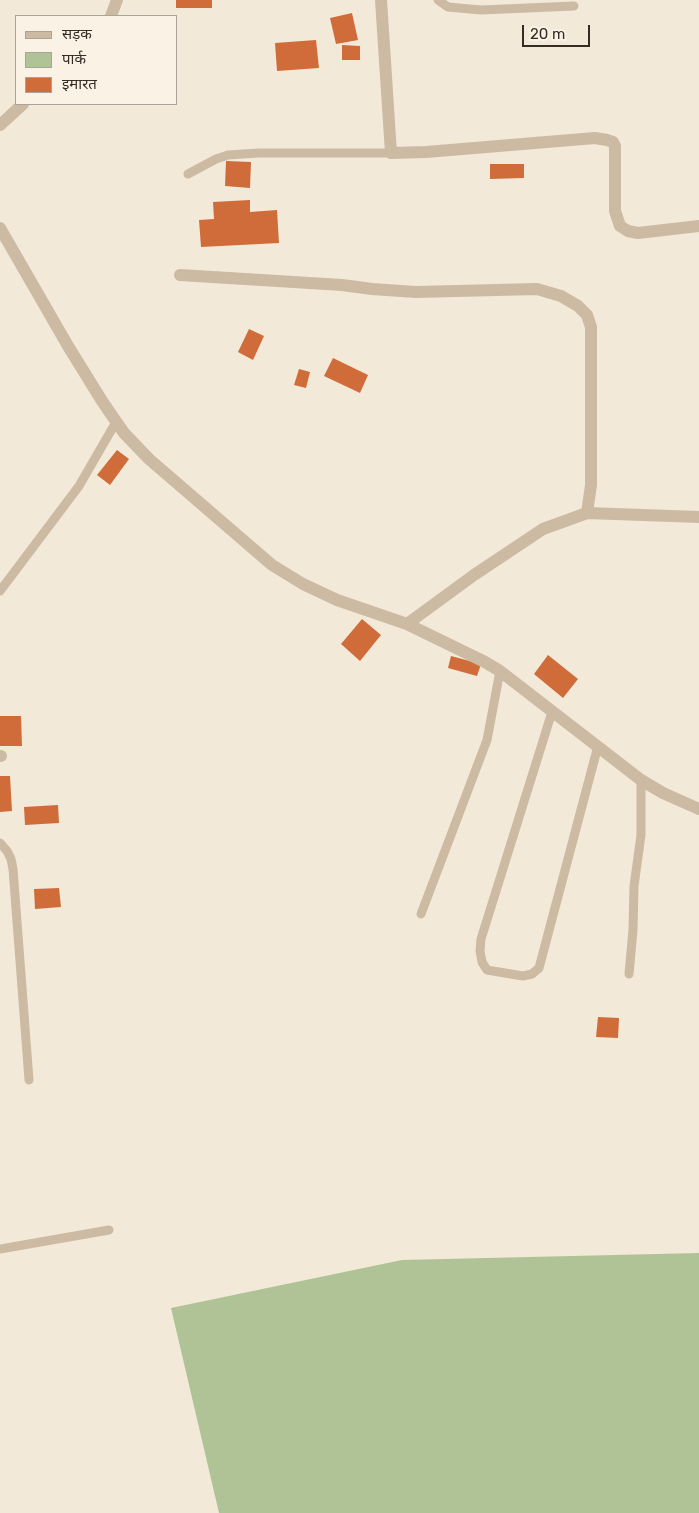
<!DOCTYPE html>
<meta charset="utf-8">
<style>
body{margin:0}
#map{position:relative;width:699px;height:1513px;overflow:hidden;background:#f3e9d8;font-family:Rubik,"Noto Sans Devanagari",sans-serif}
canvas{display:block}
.legend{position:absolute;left:15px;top:15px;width:162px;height:90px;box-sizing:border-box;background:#faf2e4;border:1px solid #aca398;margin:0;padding:6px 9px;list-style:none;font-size:15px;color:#362c26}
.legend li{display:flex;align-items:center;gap:10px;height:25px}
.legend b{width:25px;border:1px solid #aca398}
.scale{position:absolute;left:522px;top:25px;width:68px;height:22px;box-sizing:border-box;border:2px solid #362c26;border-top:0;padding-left:6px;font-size:15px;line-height:18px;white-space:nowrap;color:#362c26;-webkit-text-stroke:4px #faf2e4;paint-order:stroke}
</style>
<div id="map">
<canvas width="699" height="1513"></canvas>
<ul class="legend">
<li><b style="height:6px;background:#ccbaa3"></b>सड़क</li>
<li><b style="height:14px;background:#b0c397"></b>पार्क</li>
<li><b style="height:14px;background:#cf6c3a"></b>इमारत</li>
</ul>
<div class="scale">20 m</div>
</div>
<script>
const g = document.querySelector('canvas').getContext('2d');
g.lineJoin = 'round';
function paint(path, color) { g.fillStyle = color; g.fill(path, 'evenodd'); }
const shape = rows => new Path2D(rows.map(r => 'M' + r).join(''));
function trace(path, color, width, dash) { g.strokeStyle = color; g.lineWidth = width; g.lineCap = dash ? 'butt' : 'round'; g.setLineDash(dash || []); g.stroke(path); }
paint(shape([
 [699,1253,699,1513,219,1513,171,1308,402,1260]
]), '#b0c397');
paint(shape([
 [176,0,212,0,212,8,176,8],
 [352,13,358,40,336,44,330,18],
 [316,40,319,68,277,71,275,43],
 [342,45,360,46,360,60,342,60],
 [226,161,251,162,250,188,225,186],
 [490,164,524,164,524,178,490,179],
 [250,200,250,212,277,210,279,243,201,247,199,220,214,219,213,202],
 [249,329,264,336,253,360,238,352],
 [333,358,368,375,360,393,324,376],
 [299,369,310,372,306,388,294,385],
 [117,450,129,459,110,485,97,475],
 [362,619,381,635,360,661,341,644],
 [548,655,578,679,563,698,534,674],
 [451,656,481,664,477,676,448,668],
 [0,716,21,716,22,746,0,746],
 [0,776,10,776,12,811,0,812],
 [58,805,59,823,25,825,24,807],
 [59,888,61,907,35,909,34,889],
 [598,1017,619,1018,618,1038,596,1037]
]), '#cf6c3a');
trace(shape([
 [438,0,448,7,481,10,574,6],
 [188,174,216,159,228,155,259,153,391,153],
 [0,591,79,486,116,422],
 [552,712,481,939,480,951,482,962,487,970,523,976,532,974,539,968,598,746],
 [0,843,7,851,11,859,13,869,29,1080],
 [421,914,487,740,500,671],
 [629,974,633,930,634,886,641,835,641,780],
 [0,1249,109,1230]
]), '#ccbaa3', 9);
trace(shape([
 [381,0,391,153,426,152,595,138,607,140,613,142,615,146,615,211,620,226,628,231,638,233,699,226],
 [111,16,117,0],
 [0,125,23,104],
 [0,228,68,346,102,401,124,433,149,459,272,565,303,584,337,600,407,624,485,662,500,671,641,780,663,793,699,809],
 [180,275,342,285,372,289,416,292,537,289,561,296,578,306,587,315,591,327,591,485,587,513],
 [407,624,474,575,543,529,587,513,699,517],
 [0,756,1,756]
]), '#ccbaa3', 12);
</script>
